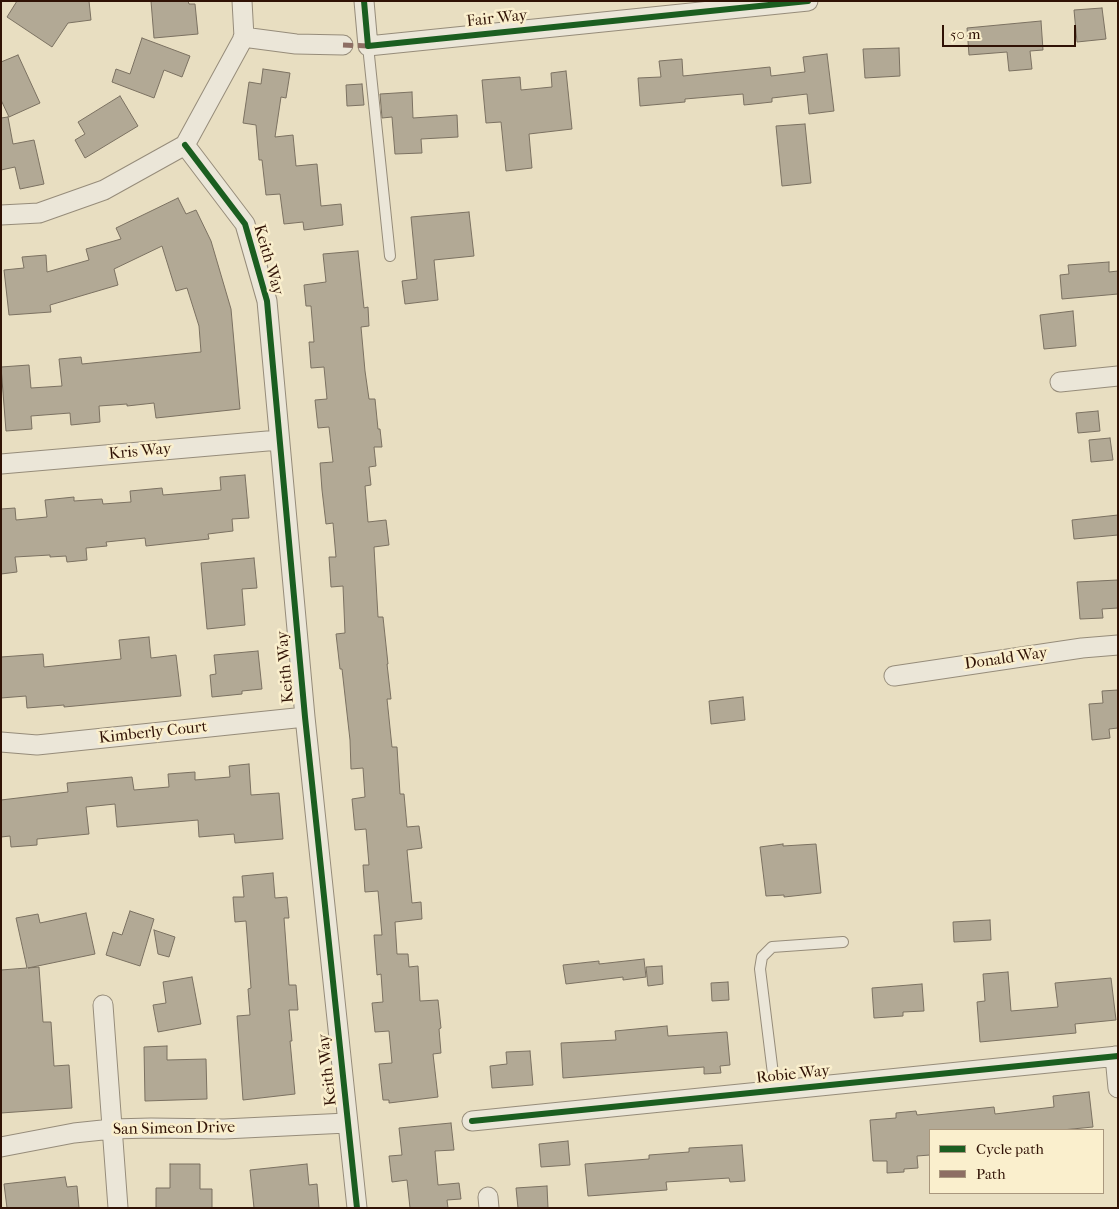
<!DOCTYPE html>
<style>
body{margin:0}
#map{position:relative;width:1119px;height:1209px;overflow:hidden;background:#e8dec1;font-family:"IM FELL French Canon",serif}
canvas{display:block}
.frame{position:absolute;inset:0;border:2px solid #301205;pointer-events:none}
.legend{position:absolute;left:929px;top:1129px;width:175px;height:65px;box-sizing:border-box;background:#faefcd;border:1px solid #a9977d;margin:0;padding:6px 9px;list-style:none;font-size:15px;color:#301205}
.legend li{display:flex;align-items:center;gap:10px;height:25px}
.legend b{width:25px;border:1px solid #a9977d}
.scale{position:absolute;left:942px;top:25px;width:134px;height:22px;box-sizing:border-box;border:2px solid #301205;border-top:0;padding-left:6px;font-size:15px;line-height:18px;white-space:nowrap;color:#301205;-webkit-text-stroke:4px #faefcd;paint-order:stroke}
</style>
<div id="map">
<canvas width="1119" height="1209"></canvas>
<div class="frame"></div>
<ul class="legend">
<li><b style="height:6px;background:#1b5e20"></b>Cycle path</li>
<li><b style="height:6px;background:#8d6e63"></b>Path</li>
</ul>
<div class="scale">50 m</div>
</div>
<script>
const g = document.querySelector('canvas').getContext('2d');
g.lineJoin = 'round';
function paint(path, color) { g.fillStyle = color; g.fill(path, 'evenodd'); }
const shape = rows => new Path2D(rows.map(r => 'M' + r).join(''));
function trace(path, color, width, dash) { g.strokeStyle = color; g.lineWidth = width; g.lineCap = dash ? 'butt' : 'round'; g.setLineDash(dash || []); g.stroke(path); }
function label(font, color, halo, rows, align = 'center') {
  g.font = font + ' "IM FELL French Canon",serif'; g.lineWidth = 5; g.setLineDash([]); g.textBaseline = 'middle'; g.strokeStyle = halo; g.fillStyle = color; for (const [text, x, y, turn = 0] of rows) {
    g.save(); g.translate(x, y); g.rotate((+turn || 0) * Math.PI / 180); g.textAlign = isNaN(turn) ? turn : align; if (halo) g.strokeText(text, 0, 0); g.fillText(text, 0, 0); g.restore();
  }
}
const building = shape([
 [17,1,89,1,91,20,68,23,52,47,7,17,17,1],
 [151,1,188,1,189,4,195,4,198,34,154,38,151,1],
 [1102,8,1106,39,1077,42,1074,10,1102,8],
 [1041,21,1043,50,1030,51,1032,69,1009,71,1007,52,969,55,967,28,1041,21],
 [142,38,190,56,182,77,164,70,154,98,112,82,116,69,130,74,142,38],
 [899,48,900,76,865,78,863,49,899,48],
 [827,54,834,111,809,114,807,94,772,98,772,102,744,105,743,94,685,99,685,102,640,106,638,78,661,77,659,61,682,59,683,76,770,67,771,76,805,72,803,57,827,54],
 [18,55,40,103,9,117,1,100,1,62,18,55],
 [263,69,290,73,286,98,281,97,275,137,293,135,296,166,317,164,321,206,341,204,343,225,304,230,303,222,284,224,280,194,266,195,262,160,259,160,256,125,243,123,249,82,261,84,263,69],
 [566,71,572,129,529,134,532,168,506,171,501,122,486,123,482,80,520,77,521,90,552,87,551,73,566,71],
 [362,84,364,105,347,106,346,85,362,84],
 [412,92,413,118,457,115,458,137,421,139,422,153,395,154,392,117,382,118,380,94,412,92],
 [120,96,138,126,85,158,75,140,85,134,78,122,120,96],
 [8,117,13,144,34,140,44,184,20,189,15,167,1,170,1,118,8,117],
 [805,124,811,183,782,186,776,126,805,124],
 [178,198,186,214,196,210,211,241,231,309,240,409,156,418,154,403,127,406,127,404,99,406,100,422,71,425,70,413,31,416,32,429,6,431,1,367,29,365,31,388,62,386,59,359,81,357,82,364,201,352,199,326,187,288,176,291,162,246,114,269,118,285,50,305,51,312,9,315,4,270,24,268,22,257,46,255,47,272,89,260,86,249,121,239,116,228,178,198],
 [469,212,474,256,434,260,438,300,405,304,402,281,417,279,411,217,469,212],
 [358,251,364,308,368,307,369,326,361,327,365,371,369,399,375,399,378,429,380,429,382,447,374,447,376,466,369,467,371,485,365,486,368,522,386,520,389,545,374,547,378,617,383,617,388,664,387,664,391,699,387,699,392,747,397,747,400,794,404,794,407,827,419,826,422,848,407,850,412,903,421,902,422,919,395,922,397,954,408,954,409,967,418,966,420,1001,438,1000,441,1028,439,1029,441,1053,433,1054,438,1097,389,1103,389,1100,383,1100,379,1064,392,1063,389,1031,375,1032,372,1003,383,1002,381,974,377,975,374,935,382,935,378,891,365,892,363,865,369,865,366,829,355,830,352,799,365,797,363,768,351,769,350,740,342,669,340,669,336,634,345,633,343,586,331,587,329,557,336,557,333,523,326,524,322,490,320,463,333,462,329,427,318,428,315,400,327,399,324,367,311,368,309,342,314,342,311,306,306,306,304,285,326,282,323,254,358,251],
 [1109,262,1109,272,1118,271,1118,294,1062,299,1060,275,1069,274,1068,265,1109,262],
 [1073,311,1076,346,1044,349,1040,315,1073,311],
 [1098,411,1100,431,1078,433,1076,413,1098,411],
 [1110,438,1113,460,1091,462,1089,440,1110,438],
 [245,475,249,518,232,519,233,531,208,534,209,539,146,546,145,538,106,542,107,546,86,548,87,560,67,562,66,556,50,557,50,555,15,557,17,572,1,574,1,509,15,508,16,520,47,517,45,500,74,497,74,501,102,499,103,504,131,502,130,491,162,488,163,495,221,490,220,477,245,475],
 [1118,515,1118,535,1074,539,1072,520,1118,515],
 [254,558,257,588,242,589,245,625,207,629,201,563,254,558],
 [1118,580,1118,608,1102,609,1103,618,1080,619,1077,582,1118,580],
 [149,637,151,658,176,655,181,696,64,707,64,705,27,708,26,696,1,698,1,657,43,654,44,667,121,659,119,640,149,637],
 [258,651,262,689,242,691,242,694,212,697,210,675,216,674,214,655,258,651],
 [1118,690,1118,728,1109,729,1110,738,1092,740,1089,704,1103,703,1102,691,1118,690],
 [743,697,745,720,711,724,709,701,743,697],
 [249,764,251,795,279,793,283,839,235,843,234,834,199,837,198,820,117,827,115,804,86,807,89,834,37,839,37,845,11,847,10,836,1,837,1,800,68,792,67,783,132,777,134,790,169,787,168,774,195,772,195,780,230,777,229,766,249,764],
 [783,844,783,846,816,844,821,893,784,897,784,895,766,896,760,847,783,844],
 [273,873,275,898,287,897,289,918,284,918,289,985,296,985,298,1010,289,1010,292,1041,290,1041,295,1094,243,1100,237,1016,250,1015,248,989,251,988,246,921,235,922,233,897,244,897,242,876,273,873],
 [130,911,154,919,140,966,106,955,113,932,122,935,130,911],
 [86,913,95,954,28,968,39,967,43,1022,51,1022,54,1066,69,1065,72,1108,1,1113,1,970,27,968,16,918,38,914,40,923,86,913],
 [990,920,991,940,954,942,953,922,990,920],
 [154,930,175,937,169,957,158,954,154,930],
 [644,959,646,977,623,980,623,977,566,984,563,965,599,961,599,964,644,959],
 [662,966,663,984,648,986,646,967,662,966],
 [1008,972,1011,1011,1058,1007,1055,983,1111,978,1116,1020,1075,1024,1076,1033,980,1042,977,1002,985,1001,983,974,1008,972],
 [192,977,201,1024,158,1032,153,1005,166,1003,163,982,192,977],
 [728,982,729,1000,712,1001,711,983,728,982],
 [922,984,924,1011,903,1012,903,1016,874,1018,872,988,922,984],
 [667,1026,668,1036,727,1032,730,1065,720,1066,721,1073,704,1074,704,1067,563,1078,561,1043,616,1040,615,1031,667,1026],
 [167,1046,167,1060,206,1059,207,1099,145,1101,144,1047,167,1046],
 [530,1051,533,1085,492,1088,490,1066,507,1064,506,1052,530,1051],
 [1089,1092,1093,1127,1062,1130,930,1130,930,1155,917,1156,918,1168,904,1169,904,1172,887,1173,887,1161,873,1161,870,1120,896,1118,896,1113,916,1111,917,1115,994,1107,995,1114,1054,1107,1053,1096,1089,1092],
 [451,1123,454,1150,435,1151,438,1185,459,1183,461,1199,447,1200,448,1208,410,1208,407,1180,392,1182,389,1156,402,1155,399,1128,451,1123],
 [568,1141,570,1165,541,1167,539,1144,568,1141],
 [742,1145,745,1181,730,1182,729,1178,666,1182,667,1190,588,1196,585,1164,649,1159,649,1155,689,1152,689,1148,742,1145],
 [170,1164,200,1164,200,1189,212,1189,212,1208,156,1208,156,1188,170,1188,170,1164],
 [307,1164,309,1185,317,1184,319,1208,254,1208,250,1170,307,1164],
 [65,1177,67,1187,77,1186,79,1208,7,1208,4,1184,65,1177],
 [547,1186,548,1208,518,1208,516,1188,547,1186]
]);
paint(building, '#b2a995');
trace(building, '#7b7161', 1);
const lane = shape([
 [368,46,390,256],
 [775,1090,760,969,762,957,772,947,843,942]
]);
const street = shape([
 [364,1,368,46,808,1],
 [243,37,296,44,343,45],
 [185,145,245,224,267,301,305,717,357,1208],
 [1,215,39,213,104,190,185,145,244,37,242,1],
 [1060,382,1118,376],
 [1,464,279,440],
 [894,676,1082,648,1118,645],
 [1,742,37,745,305,717],
 [103,1005,118,1208],
 [1115,1056,1118,1088],
 [472,1121,1118,1056],
 [1,1147,74,1133,112,1129,151,1128,224,1129,347,1123],
 [488,1197,489,1208]
]);
trace(lane, '#968c7a', 12);
trace(street, '#968c7a', 21);
trace(lane, '#ebe6d8', 10);
trace(street, '#ebe6d8', 19);
trace(shape([
 [343,45,368,46]
]), '#8d6e63', 5, [10, 5]);
trace(shape([
 [364,1,368,46,808,1],
 [185,145,245,224,267,301,305,717,357,1208],
 [472,1121,1118,1056]
]), '#1b5e20', 6);
label('16px', '#301205', '#faefcd', [
 ["Fair Way",497,19,-6],
 ["Keith Way",268,260,74],
 ["Kris Way",140,452,-5],
 ["Donald Way",1006,659,-8],
 ["Keith Way",286,667,-95],
 ["Kimberly Court",153,733,-6],
 ["Keith Way",328,1070,-96],
 ["Robie Way",793,1075,-6],
 ["San Simeon Drive",174,1129,-1]
]);
</script>
